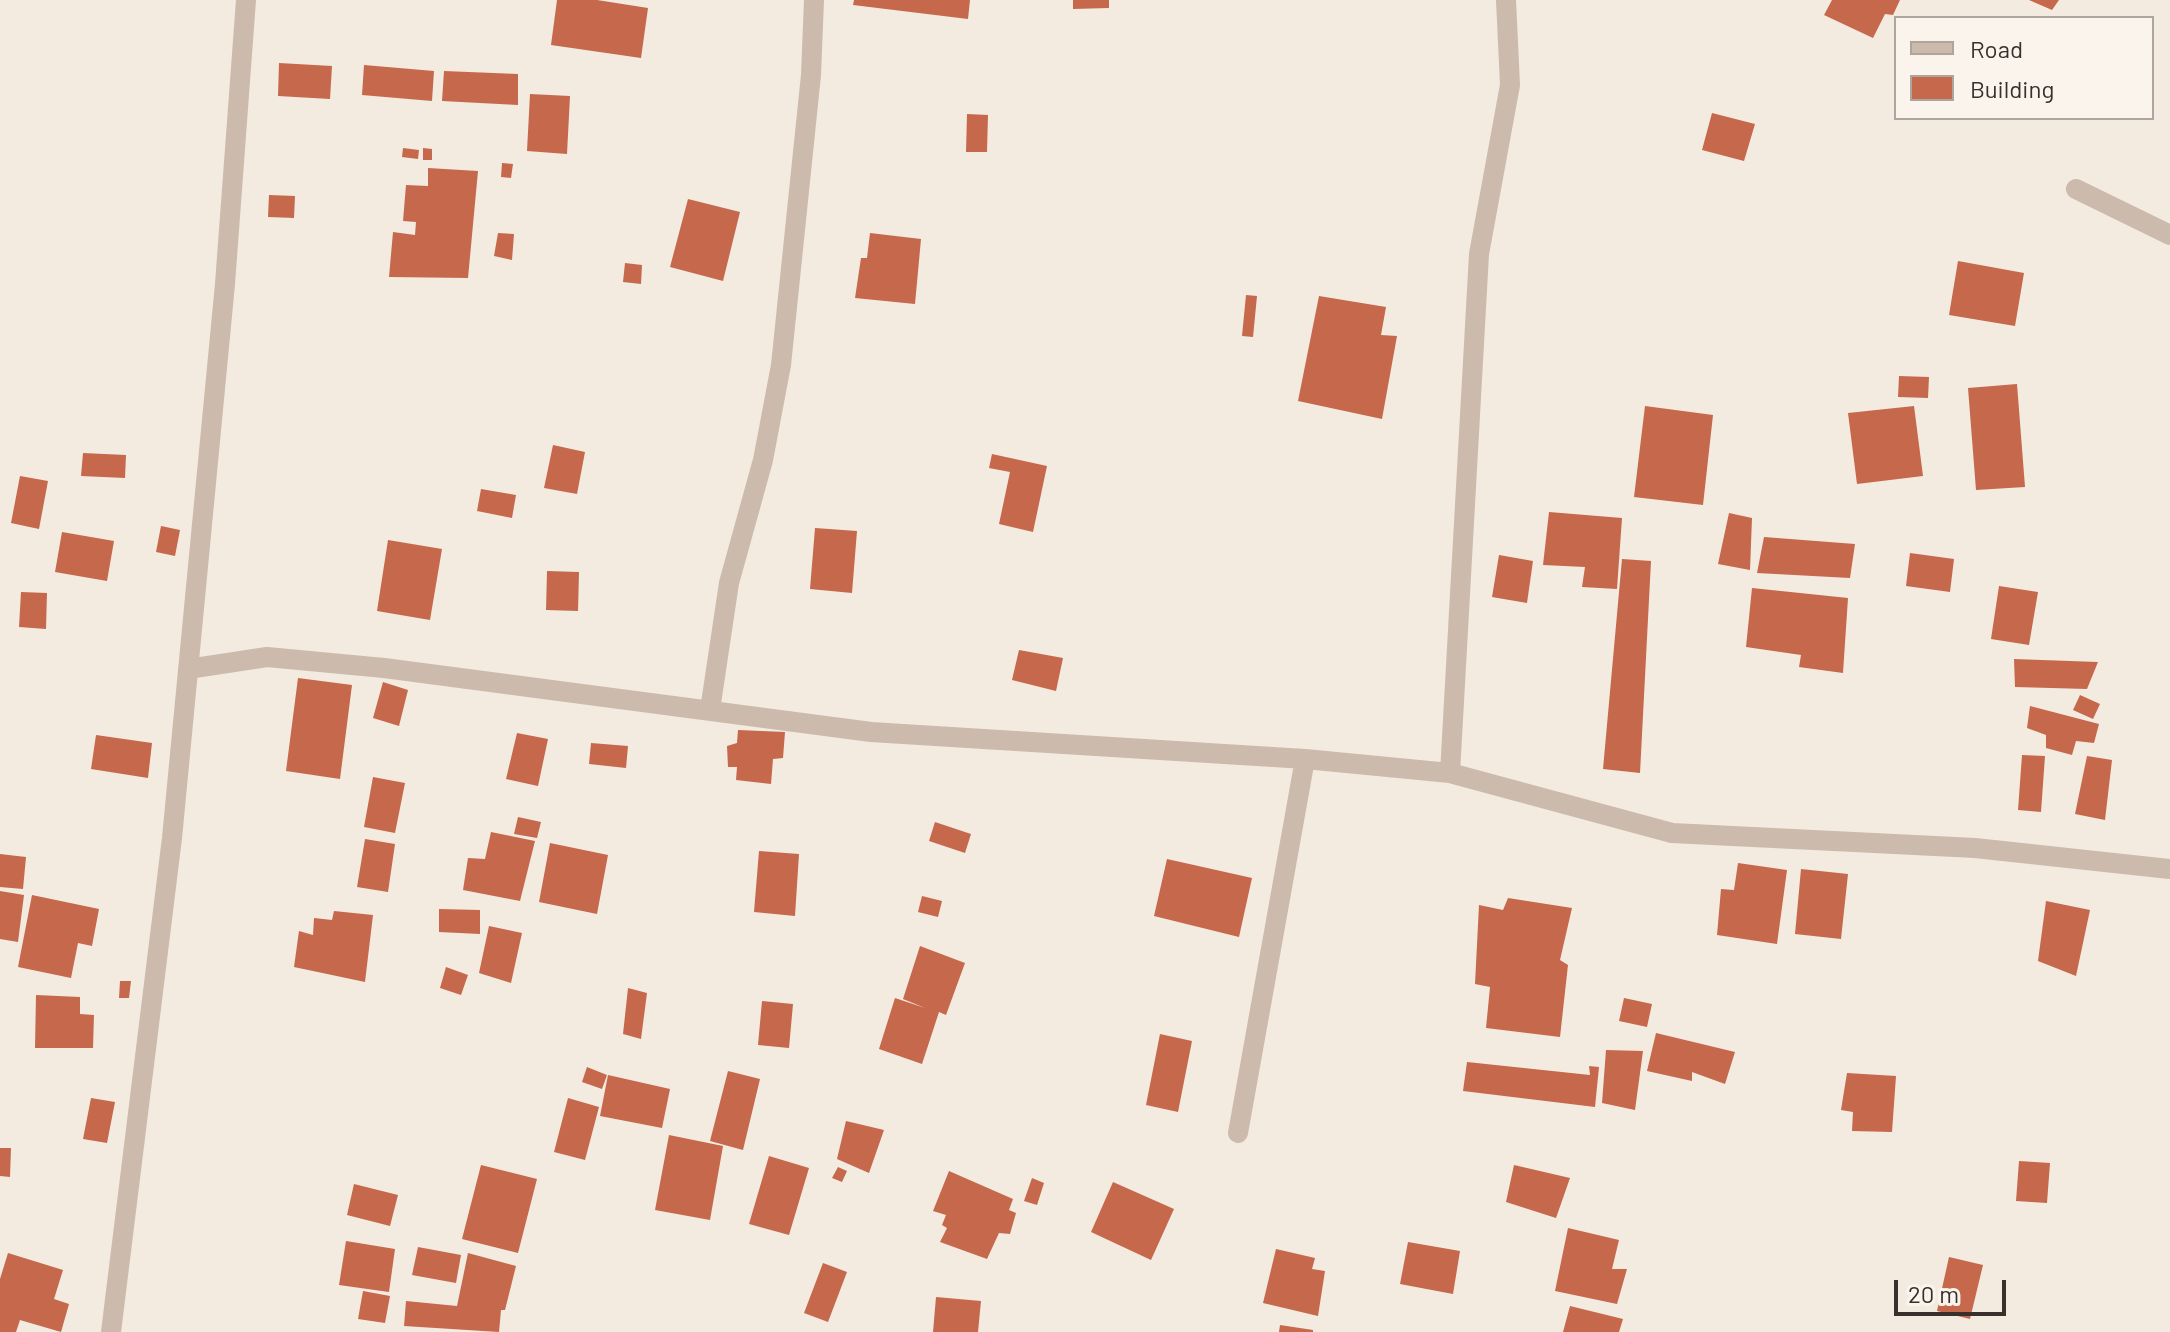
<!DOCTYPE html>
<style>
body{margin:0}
#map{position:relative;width:2170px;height:1332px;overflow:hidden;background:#f3eae0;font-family:Barlow,sans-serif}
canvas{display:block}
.legend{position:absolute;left:1894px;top:16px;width:260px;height:104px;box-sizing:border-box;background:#fbf4ed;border:2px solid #aea59f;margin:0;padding:10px 14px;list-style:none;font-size:24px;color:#3a2f2b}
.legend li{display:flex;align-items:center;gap:16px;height:40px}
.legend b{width:40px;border:2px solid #aea59f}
.scale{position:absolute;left:1894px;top:1280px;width:112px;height:36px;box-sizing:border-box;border:4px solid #3a2f2b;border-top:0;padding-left:10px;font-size:24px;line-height:28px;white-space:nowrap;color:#3a2f2b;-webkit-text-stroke:6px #fbf4ed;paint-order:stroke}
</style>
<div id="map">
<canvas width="2170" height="1332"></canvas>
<ul class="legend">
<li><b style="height:10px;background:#ccbaac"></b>Road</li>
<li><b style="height:22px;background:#c6684c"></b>Building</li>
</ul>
<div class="scale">20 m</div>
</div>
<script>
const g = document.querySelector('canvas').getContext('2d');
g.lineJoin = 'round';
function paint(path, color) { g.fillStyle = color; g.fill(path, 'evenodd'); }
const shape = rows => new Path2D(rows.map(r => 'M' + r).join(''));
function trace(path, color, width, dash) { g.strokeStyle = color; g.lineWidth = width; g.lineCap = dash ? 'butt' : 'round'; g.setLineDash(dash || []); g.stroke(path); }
paint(shape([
 [557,0,597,0,648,8,641,58,551,45],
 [854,0,970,0,968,19,853,5],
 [1073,0,1109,0,1109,8,1073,9],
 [1832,0,1900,0,1893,15,1885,14,1873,38,1824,15],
 [2029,0,2059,0,2052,10],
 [279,63,332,66,330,99,278,96],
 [364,65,434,71,432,101,362,95],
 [444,71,518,74,518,105,442,101],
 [530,94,570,96,567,154,527,151],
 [1712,113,1755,124,1744,161,1702,150],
 [967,114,988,115,987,152,966,152],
 [403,148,419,150,418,159,402,157],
 [423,148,432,149,432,160,423,160],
 [502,163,513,164,511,178,501,177],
 [428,168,478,171,468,278,389,277,393,232,415,235,416,222,403,221,406,185,428,186],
 [269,195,295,196,294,218,268,217],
 [688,199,740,212,723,281,670,267],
 [498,233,514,234,512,260,494,256],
 [870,233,921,239,915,304,855,298,861,258,867,258],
 [1958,261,2024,273,2015,326,1949,315],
 [625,263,642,265,641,284,623,282],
 [1246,295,1257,296,1253,337,1242,336],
 [1319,296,1386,307,1381,335,1397,336,1382,419,1298,401],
 [1899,376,1929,377,1928,398,1898,397],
 [2017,384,2025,487,1976,490,1968,388],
 [1645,406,1713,415,1703,505,1634,497],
 [1914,406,1923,476,1857,484,1848,413],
 [553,445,585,452,577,494,544,488],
 [83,453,126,455,125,478,81,476],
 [992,454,1047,466,1033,532,999,524,1010,472,989,468],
 [20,476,48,481,39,529,11,523],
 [481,489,516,495,512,518,477,511],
 [1549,512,1622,518,1617,589,1582,587,1585,567,1543,565],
 [1729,513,1752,518,1750,570,1718,564],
 [161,526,180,530,175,556,156,552],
 [815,528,857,531,852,593,810,589],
 [62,532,114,541,107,581,55,572],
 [1764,537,1855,544,1850,578,1757,573],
 [388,540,442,549,430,620,377,611],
 [1910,553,1954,559,1950,592,1906,586],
 [1499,555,1533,561,1527,603,1492,597],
 [1622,559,1651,561,1640,773,1603,769],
 [547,571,579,572,578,611,546,610],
 [1999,586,2038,592,2029,645,1991,639],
 [1752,588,1848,598,1843,673,1799,667,1801,655,1746,647],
 [21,592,47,593,46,629,19,627],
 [1019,650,1063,658,1056,691,1012,680],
 [2014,659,2098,662,2087,689,2015,687],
 [298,678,352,685,340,779,286,771],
 [383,682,408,690,399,726,373,718],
 [2080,695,2100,704,2093,719,2073,710],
 [2030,706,2099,724,2094,743,2076,741,2072,755,2046,748,2046,735,2027,728],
 [738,730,785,732,783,758,773,759,771,784,736,780,737,767,728,767,727,746,737,743],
 [517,733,548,739,538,786,506,779],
 [96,735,152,743,148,778,91,769],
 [591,743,628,746,626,768,589,764],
 [2022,755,2045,756,2041,812,2018,810],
 [2087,756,2112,760,2105,820,2075,814],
 [373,777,405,783,395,833,364,827],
 [518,817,541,822,537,838,514,834],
 [935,822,971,834,965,853,929,841],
 [491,832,535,841,520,901,463,890,468,858,485,859],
 [365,839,395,844,388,892,357,887],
 [550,843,608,855,597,914,539,902],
 [759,851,799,854,795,916,754,912],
 [0,854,26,857,23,889,0,887],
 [1167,859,1252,878,1239,937,1154,916],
 [1738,863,1787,870,1777,944,1717,935,1721,889,1734,890],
 [1801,869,1848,874,1841,939,1795,934],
 [0,891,24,895,18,942,0,939],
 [32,895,99,909,92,946,78,943,71,978,18,967],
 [922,896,942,901,938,917,918,912],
 [1508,898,1572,908,1560,960,1568,965,1560,1037,1486,1028,1490,987,1475,984,1479,905,1503,910],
 [2046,901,2090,910,2076,976,2038,961],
 [439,909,480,910,480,934,439,932],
 [334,911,373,915,365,982,294,967,299,931,313,935,314,918,332,920],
 [489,926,522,933,511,983,479,973],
 [920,946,965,963,946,1015,939,1012,922,1064,879,1049,895,998,925,1008,903,999],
 [446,967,468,975,461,995,440,988],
 [120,981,131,981,129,998,119,998],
 [628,988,647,993,641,1039,623,1034],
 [36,995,80,997,80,1014,94,1015,93,1048,35,1048],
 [1624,998,1652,1004,1647,1027,1619,1021],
 [762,1001,793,1004,789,1048,758,1045],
 [1656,1033,1735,1052,1725,1084,1692,1072,1692,1081,1647,1071],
 [1160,1034,1192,1041,1178,1112,1146,1105],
 [1606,1050,1643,1051,1635,1110,1602,1103],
 [1467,1062,1590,1075,1589,1066,1599,1067,1595,1107,1463,1091],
 [587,1067,607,1075,602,1089,582,1082],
 [728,1071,760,1079,743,1150,710,1141],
 [1847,1073,1896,1076,1892,1132,1852,1131,1853,1112,1841,1110],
 [608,1075,670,1089,662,1128,600,1116],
 [91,1098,115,1102,107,1143,83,1139],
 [568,1098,599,1107,585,1160,554,1152],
 [846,1121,884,1130,869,1173,837,1159],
 [669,1135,723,1146,710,1220,655,1210],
 [0,1148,11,1148,10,1177,0,1176],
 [769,1156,809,1168,789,1235,749,1224],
 [2019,1161,2050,1163,2047,1203,2016,1201],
 [481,1165,537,1179,518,1253,462,1239],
 [1514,1165,1570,1178,1556,1218,1506,1202],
 [838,1167,847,1171,842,1182,832,1178],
 [949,1171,1013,1199,1009,1210,1016,1213,1010,1234,999,1233,987,1259,940,1242,947,1228,942,1225,946,1215,933,1211],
 [1032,1178,1044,1183,1037,1205,1024,1201],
 [1113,1182,1174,1209,1151,1260,1091,1232],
 [354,1184,398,1195,390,1226,347,1215],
 [1568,1228,1619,1240,1612,1269,1627,1269,1617,1304,1555,1291],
 [346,1241,395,1249,389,1292,339,1285],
 [1408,1242,1460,1251,1453,1294,1400,1284],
 [418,1247,461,1255,456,1283,412,1275],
 [1276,1249,1315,1258,1312,1269,1325,1271,1318,1316,1263,1303],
 [8,1253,63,1270,54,1299,69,1304,61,1332,20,1320,16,1332,0,1332,0,1279],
 [468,1253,516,1266,505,1310,501,1310,499,1332,404,1326,406,1301,457,1306],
 [1949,1257,1983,1265,1970,1319,1937,1311],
 [823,1263,847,1272,828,1322,804,1313],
 [363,1291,390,1296,385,1323,358,1319],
 [936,1297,981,1301,978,1332,933,1332],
 [1570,1306,1623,1319,1619,1332,1563,1332],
 [1280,1325,1313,1330,1313,1332,1279,1332]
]), '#c6684c');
trace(shape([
 [2076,189,2170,235],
 [188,669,267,657,384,668,871,732,1305,759,1450,773,1672,833,1975,848,2170,869],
 [710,710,729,583,763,460,781,365,811,75,814,0],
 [1450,773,1479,254,1510,85,1506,0],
 [1238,1133,1305,759],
 [111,1332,172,838,225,284,246,0]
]), '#ccbaac', 20);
</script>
